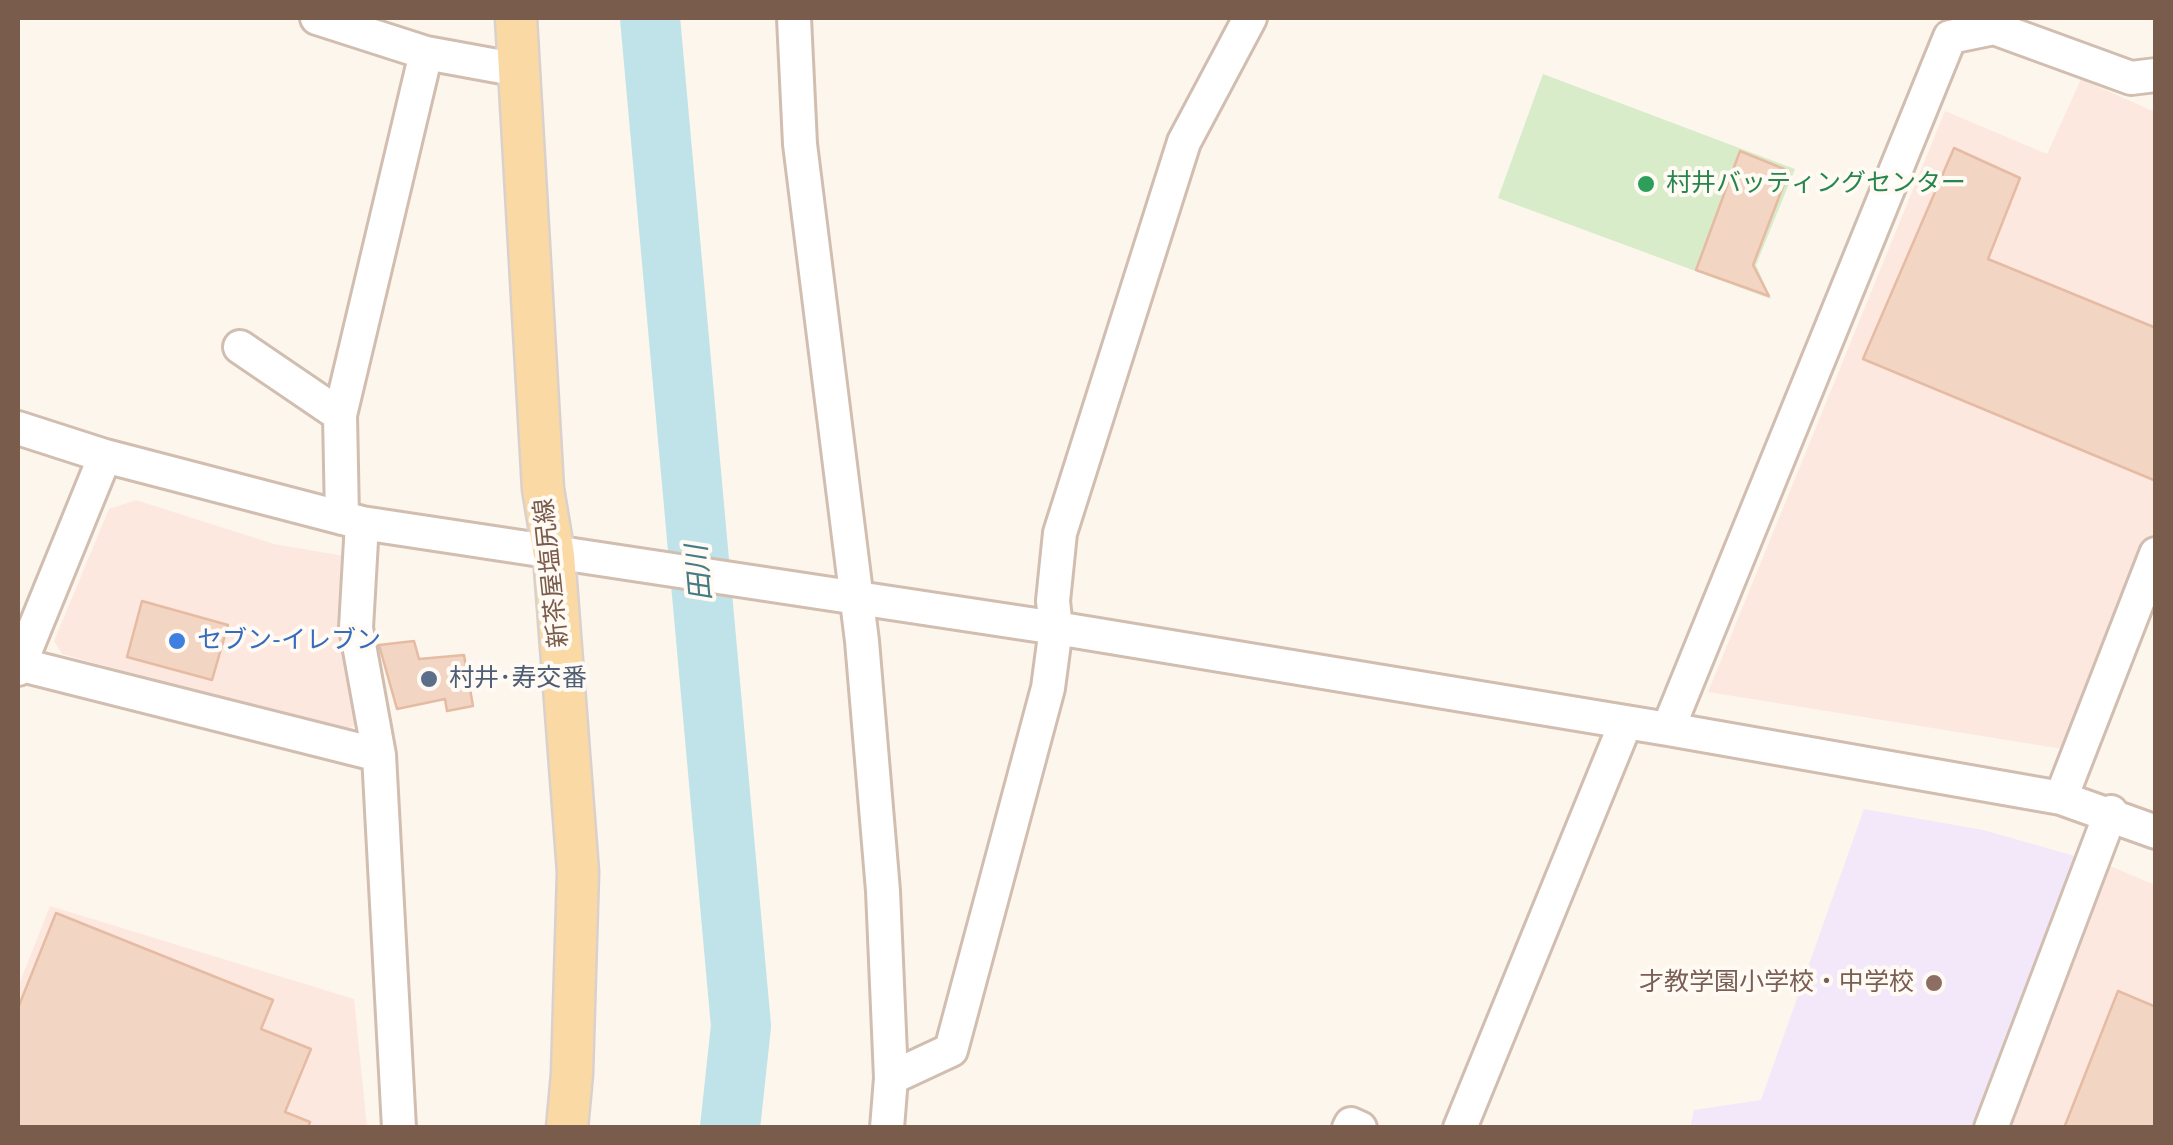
<!DOCTYPE html>
<meta charset="utf-8">
<style>
body{margin:0}
#map{position:relative;width:2173px;height:1145px;overflow:hidden;background:#fdf6ec;font-family:"PT Sans",sans-serif}
canvas{display:block}
.frame{position:absolute;inset:0;border:20px solid #7a5c4d;pointer-events:none}
</style>
<div id="map">
<canvas width="2173" height="1145"></canvas>
<div class="frame"></div>
</div>
<script>
const g = document.querySelector('canvas').getContext('2d');
g.lineJoin = 'round';
function paint(path, color) { g.fillStyle = color; g.fill(path, 'evenodd'); }
const shape = rows => new Path2D(rows.map(r => 'M' + r).join(''));
function trace(path, color, width, dash) { g.strokeStyle = color; g.lineWidth = width; g.lineCap = dash ? 'butt' : 'round'; g.setLineDash(dash || []); g.stroke(path); }
function label(font, color, halo, rows, align = 'center') {
  g.font = font + ' "PT Sans","Noto Sans JP",sans-serif'; g.lineWidth = 8; g.setLineDash([]); g.textBaseline = 'middle'; g.strokeStyle = halo; g.fillStyle = color; for (const [text, x, y, turn = 0] of rows) {
    g.save(); g.translate(x, y); g.rotate((+turn || 0) * Math.PI / 180); g.textAlign = isNaN(turn) ? turn : align; if (halo) g.strokeText(text, 0, 0); g.fillText(text, 0, 0); g.restore();
  }
}
paint(shape([
 [2081,79,2155,112,2155,533,2069,750,1708,692,1945,111,2047,154],
 [136,500,274,544,344,556,360,721,344,732,62,654,54,641,109,509],
 [2110,866,2155,885,2155,1127,2008,1128],
 [50,906,354,999,367,1127,18,1127,18,987]
]), '#fde8e0');
paint(shape([
 [1864,809,1983,830,2110,866,2008,1127,1690,1128,1694,1110,1761,1100]
]), '#f3e8fa');
paint(shape([
 [1543,74,1795,169,1756,265,1771,299,1498,198]
]), '#d8ecc9');
trace(shape([
 [650,18,741,1026,730,1128]
]), '#bfe3e8', 60);
const building = shape([
 [1954,148,2020,178,1988,259,2156,328,2156,481,1863,359,1954,148],
 [1740,151,1789,171,1753,265,1769,296,1696,270,1740,151],
 [142,601,228,625,212,680,127,657,142,601],
 [414,641,419,659,464,655,473,706,447,711,445,699,397,709,379,645,414,641],
 [56,913,273,1000,261,1029,311,1049,285,1112,310,1122,308,1128,18,1128,18,1008,56,913],
 [2118,991,2156,1007,2156,1128,2064,1128,2118,991]
]);
paint(building, '#f3d5c3');
trace(building, '#e6bba3', 2.5);
const minor = shape([
 [317,18,426,53,519,70],
 [794,18,800,144,862,641,883,891,891,1078,887,1128],
 [240,347,340,415],
 [18,428,105,456,362,523,1056,628,1668,729,2061,798,2156,832],
 [342,518,340,415,426,53],
 [362,523,356,628,379,755,399,1128],
 [18,664,379,755],
 [18,669,105,456],
 [1668,729,1950,37,1994,28,2131,78,2156,75],
 [2061,798,2156,554],
 [891,1078,951,1050,1048,688,1056,628,1053,601,1060,533,1184,142,1250,18],
 [1349,1128,1351,1124,1360,1128],
 [1460,1128,1626,722],
 [1991,1128,2111,812]
]);
const major = shape([
 [516,18,543,489,554,555,578,872,572,1074,567,1128]
]);
trace(minor, '#d1beb0', 38);
trace(major, '#dad1cd', 45);
trace(minor, '#fff', 32);
trace(major, '#fbd9a5', 40);
for (const [x, y, r, color] of [
 [1646,184,10,"#2e9e5b"],
 [177,641,10,"#3f7fe0"],
 [429,679,10,"#5c6f8a"],
 [1934,983,10,"#8d6e63"]
]) { const dot = new Path2D(); dot.arc(x, y, r, 0, 2 * Math.PI); g.fillStyle = color; g.fill(dot); trace(dot, '#fffaf3', 4); }
label('25px', '#27864d', '#fffaf3', [
 ["村井バッティングセンター",1666,184]
], 'left');
label('25px', '#7a5c4d', '#fffaf3', [
 ["新茶屋塩尻線",552,573,-96]
]);
label('25px', '#366cbe', '#fffaf3', [
 ["セブン-イレブン",197,641]
], 'left');
label('25px', '#4e5e75', '#fffaf3', [
 ["村井･寿交番",449,679]
], 'left');
label('25px', '#785e54', '#fffaf3', [
 ["才教学園小学校・中学校",1914,983]
], 'right');
label('italic 28px', '#437c86', '#fffaf3', [
 ["田川",700,573,-95]
]);
</script>
